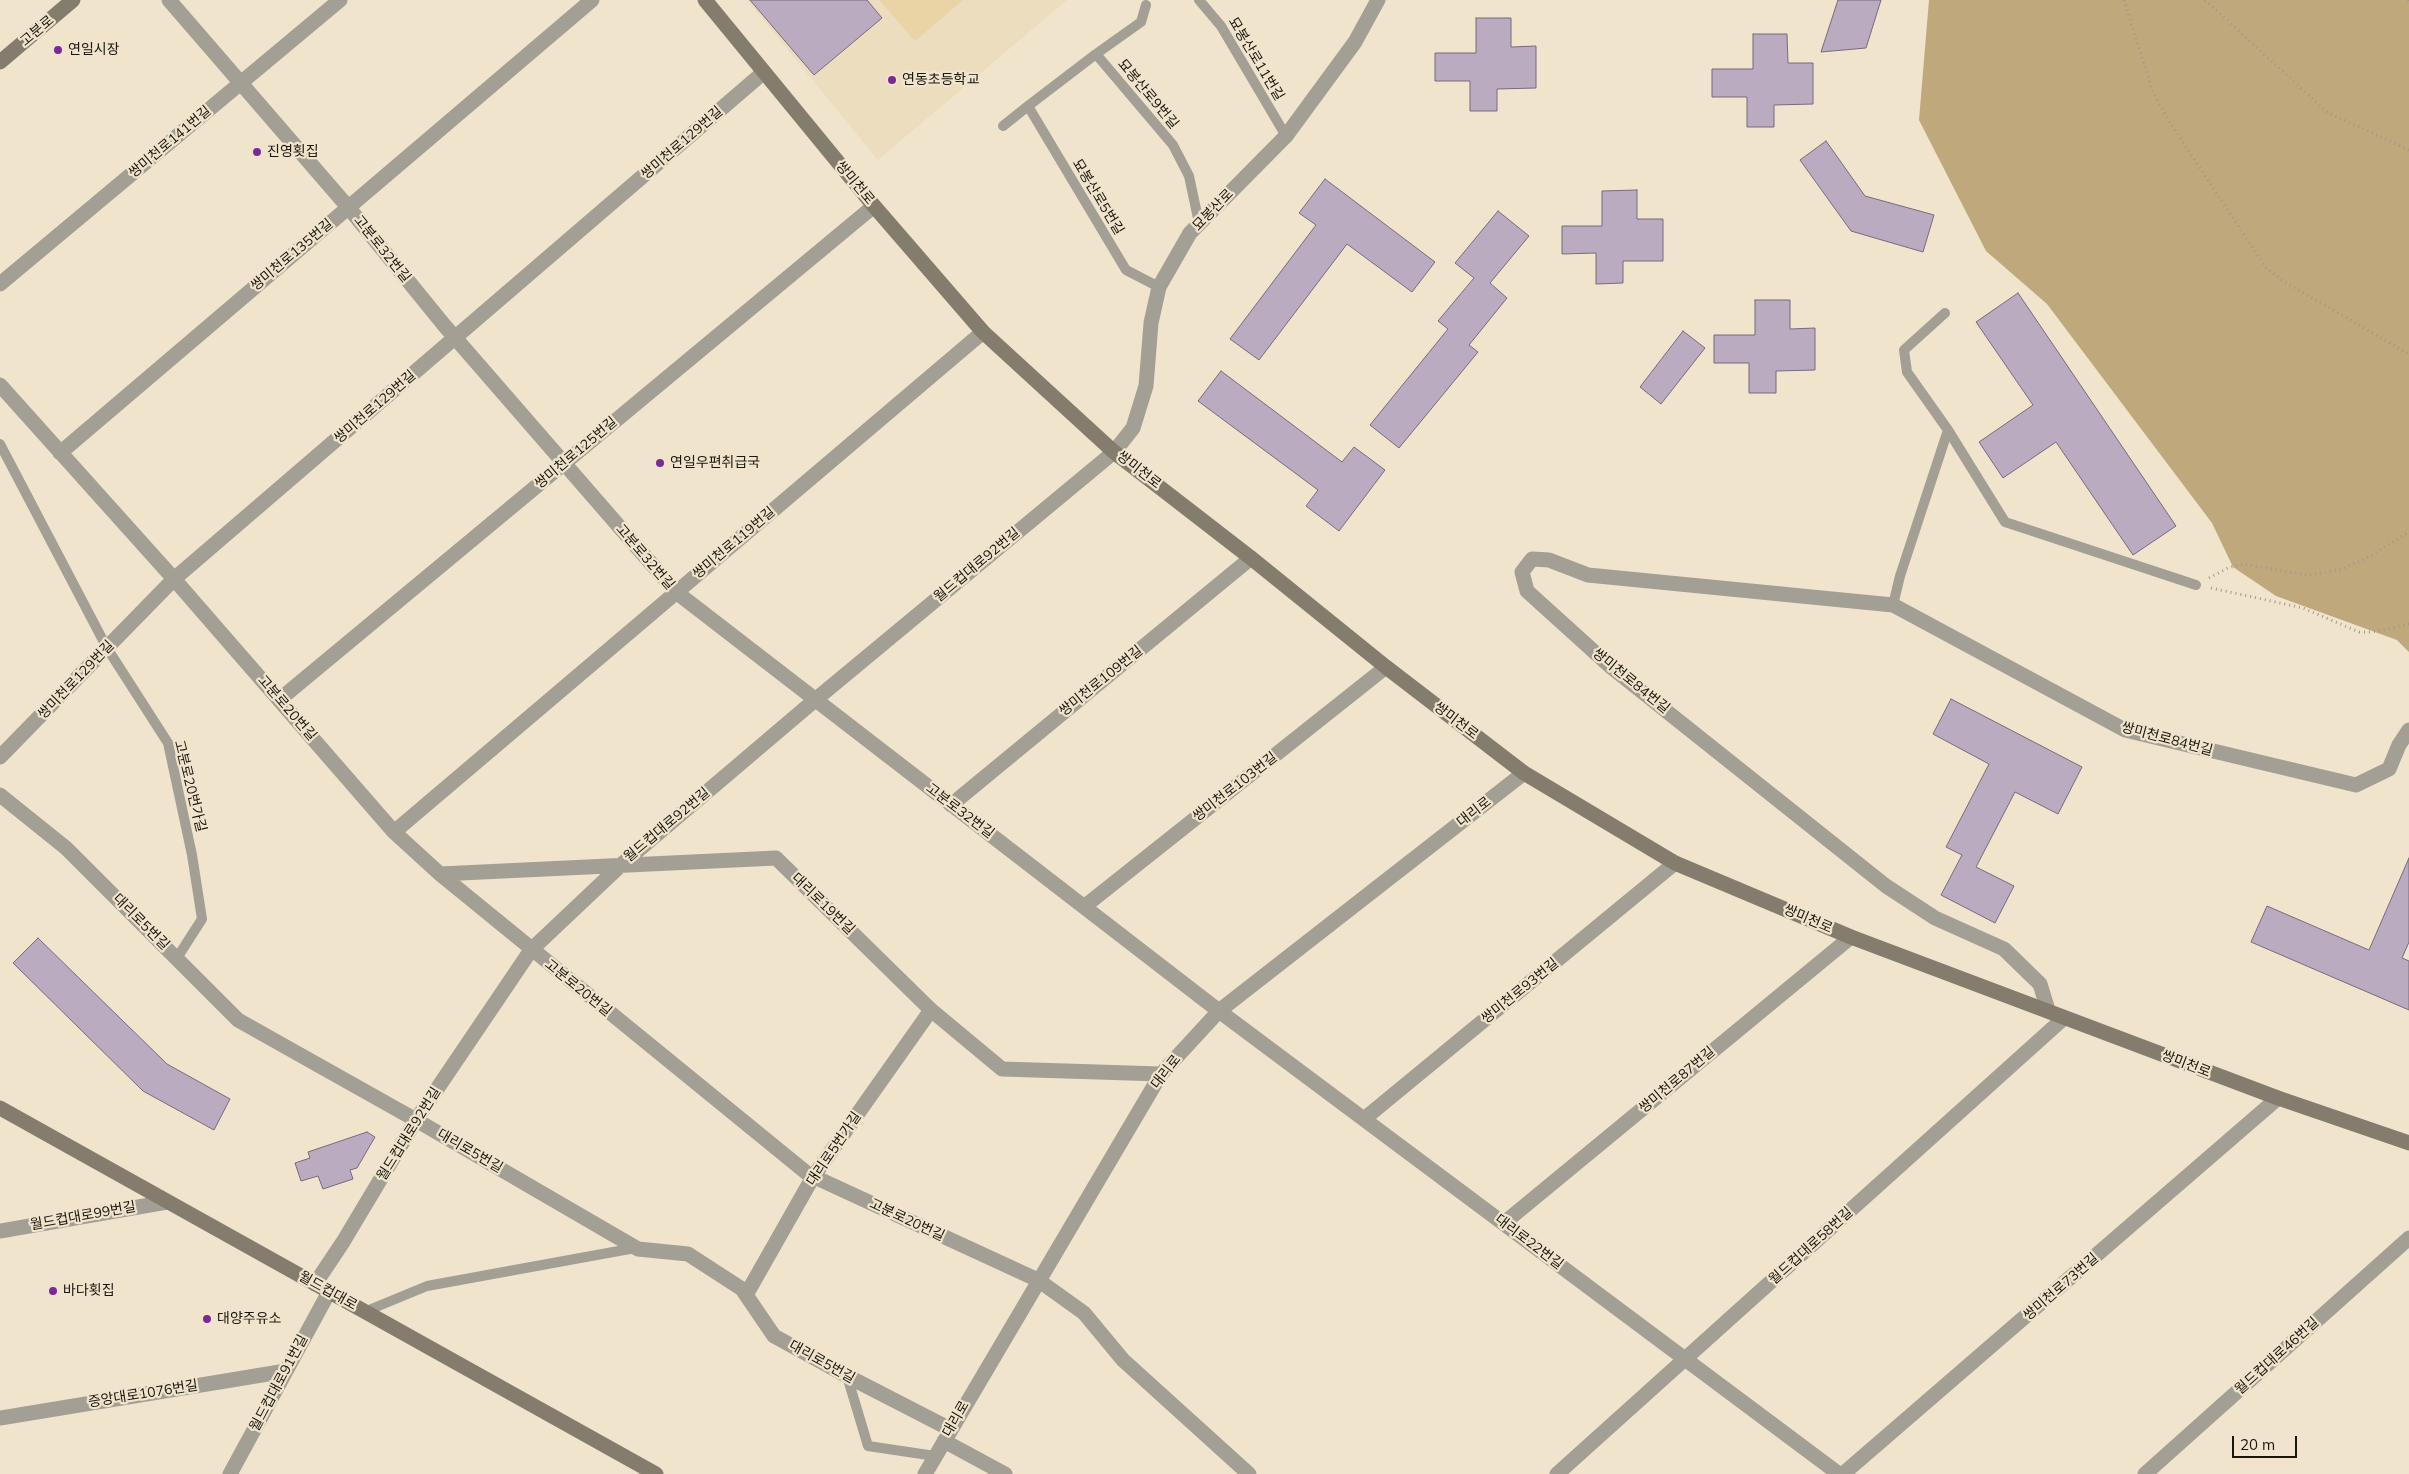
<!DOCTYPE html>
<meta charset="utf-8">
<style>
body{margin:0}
#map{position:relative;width:2409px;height:1474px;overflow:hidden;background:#f0e4cd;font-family:Mulish,sans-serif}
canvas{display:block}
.scale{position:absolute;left:2232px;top:1436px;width:65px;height:22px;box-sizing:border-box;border:2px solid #1a160e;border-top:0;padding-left:6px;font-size:15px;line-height:18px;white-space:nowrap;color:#1a160e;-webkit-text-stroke:4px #f0e4cd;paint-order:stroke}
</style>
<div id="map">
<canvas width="2409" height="1474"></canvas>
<div class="scale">20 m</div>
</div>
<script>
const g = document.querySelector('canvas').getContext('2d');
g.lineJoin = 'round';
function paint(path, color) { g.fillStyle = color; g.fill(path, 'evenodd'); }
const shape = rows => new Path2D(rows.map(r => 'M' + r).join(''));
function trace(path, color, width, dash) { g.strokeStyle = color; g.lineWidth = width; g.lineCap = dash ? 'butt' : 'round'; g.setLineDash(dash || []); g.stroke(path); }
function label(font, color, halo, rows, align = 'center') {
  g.font = font + ' Mulish,"Noto Sans KR",sans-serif'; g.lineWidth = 4.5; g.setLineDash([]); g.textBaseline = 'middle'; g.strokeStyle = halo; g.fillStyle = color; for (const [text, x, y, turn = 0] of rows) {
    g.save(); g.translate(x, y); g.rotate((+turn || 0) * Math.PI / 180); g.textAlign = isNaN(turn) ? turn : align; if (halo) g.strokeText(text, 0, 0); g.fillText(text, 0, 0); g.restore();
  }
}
paint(shape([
 [747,0,1067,0,878,160]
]), '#ecddbe');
paint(shape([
 [879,0,963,0,915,41]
]), '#ead4a6');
paint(shape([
 [1929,0,2409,0,2409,652,2397,640,2276,596,2233,567,2212,523,2047,304,1986,251,1919,120]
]), '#bea87c');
const building = shape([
 [750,0,867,0,882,18,814,75,750,0],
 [1838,0,1881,0,1866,48,1821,52,1838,0],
 [1476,18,1511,18,1511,47,1536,46,1536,88,1497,89,1497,111,1470,111,1470,81,1435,81,1435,53,1476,53,1476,18],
 [1753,34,1787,34,1788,63,1813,63,1813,104,1774,105,1774,127,1747,127,1747,97,1712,97,1712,69,1753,69,1753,34],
 [1826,141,1865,196,1934,215,1923,252,1851,231,1800,160,1826,141],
 [1325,179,1435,262,1412,292,1347,244,1259,360,1230,339,1316,225,1299,213,1325,179],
 [1637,190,1637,219,1663,219,1663,261,1623,261,1623,283,1596,284,1596,253,1562,254,1562,226,1602,226,1602,191,1637,190],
 [1498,211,1529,236,1490,283,1507,298,1469,345,1478,352,1399,448,1370,425,1448,329,1438,321,1474,278,1455,263,1498,211],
 [2018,293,2176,526,2133,555,2056,442,2003,478,1979,442,2033,405,1976,322,2018,293],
 [1755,300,1790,300,1790,329,1815,328,1815,370,1776,371,1776,393,1749,393,1749,363,1714,363,1714,335,1755,335,1755,300],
 [1683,331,1705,348,1661,404,1640,387,1683,331],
 [1221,371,1342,462,1354,447,1385,470,1339,531,1306,506,1318,490,1198,401,1221,371],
 [1951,699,2082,767,2058,814,2015,792,1976,867,2014,886,1995,923,1941,895,1962,855,1946,847,1989,764,1933,734,1951,699],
 [2409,858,2409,942,2402,958,2409,961,2409,1010,2251,942,2267,906,2369,950,2409,858],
 [38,938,167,1064,230,1099,214,1130,143,1091,13,963,38,938],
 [367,1132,375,1137,357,1168,350,1170,353,1179,323,1189,318,1176,301,1181,295,1163,310,1158,308,1152,367,1132]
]);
paint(building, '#baabc0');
trace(building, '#776a7d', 1);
trace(shape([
 [2124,0,2153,92,2169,121,2265,267,2283,281,2409,354],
 [2205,0,2327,112,2409,150],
 [2408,0,2409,1],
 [2209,578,2228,568,2242,564,2308,575,2339,570,2369,557,2409,532],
 [2211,588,2303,608,2359,632,2372,632,2409,624]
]), '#a29988', 3, [1, 4]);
trace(shape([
 [1199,0,1221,26,1286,136],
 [1146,5,1141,22,1096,54,1028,106,1126,270,1159,287],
 [1096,54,1173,145,1189,176,1199,223],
 [1003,126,1028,106],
 [1945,313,1904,350,1907,372,1948,430,2005,522,2196,585],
 [0,444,107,648,168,743,192,855,202,919,177,958],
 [1893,605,1900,576,1948,430],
 [364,1312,427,1286,635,1248],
 [847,1376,868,1446,935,1456]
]), '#a49f95', 10);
trace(shape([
 [169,0,348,207,444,325,676,592,1219,1011,1839,1474],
 [0,284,340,0],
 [0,385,174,579,394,832,440,874,808,1174,1038,1280,1084,1313,1123,1360,1249,1474],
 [60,453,592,0],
 [279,700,874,206],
 [0,757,174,579,764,72],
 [0,795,66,848,238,1020,416,1120,638,1249,688,1254,742,1289,774,1336,847,1376,950,1429],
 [951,805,1251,558],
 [394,832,983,332],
 [440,874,776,858,931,1010,1002,1069,1161,1074],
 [1085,906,1386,667],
 [2048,1010,2040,984,2004,949,1935,918,1886,886,1611,667,1527,591,1522,572,1532,559,1549,560,1588,575,1893,605,2125,730,2356,785,2389,769,2399,745,2409,730],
 [1364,1119,1675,863],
 [1504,1223,1851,937],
 [0,1231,167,1202],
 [315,1284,343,1242,416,1120,531,950,622,864,815,700,1114,452,1133,428,1146,386,1151,323,1159,287,1190,233,1286,136,1355,42,1378,0],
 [746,1295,813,1177,931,1010],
 [0,1418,286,1371],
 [944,1441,1005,1474],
 [230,1474,329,1292],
 [925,1474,1161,1074,1219,1011,1524,773],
 [1557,1474,2064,1018],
 [1843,1474,2278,1098],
 [2145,1474,2409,1238]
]), '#a49f95', 15);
trace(shape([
 [705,0,874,206,983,332,1114,452,1251,558,1386,667,1524,773,1675,863,1851,937,2278,1098,2409,1143],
 [0,62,73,0],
 [0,1108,656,1474]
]), '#847d6e', 15);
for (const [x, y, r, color] of [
 [58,50,5,"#7b2898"],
 [892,80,5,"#7b2898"],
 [257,152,5,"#7b2898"],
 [660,463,5,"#7b2898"],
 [53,1291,5,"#7b2898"],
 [207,1319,5,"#7b2898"]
]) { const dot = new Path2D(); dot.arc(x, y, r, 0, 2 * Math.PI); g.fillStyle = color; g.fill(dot); trace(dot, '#f0e4cd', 2); }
label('14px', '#1a160e', '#f0e4cd', [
 ["고분로",37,31,-40],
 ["묘봉산로11번길",1256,59,59],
 ["묘봉산로9번길",1148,94,50],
 ["쌍미천로141번길",170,142,-40],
 ["쌍미천로129번길",682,143,-41],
 ["쌍미천로",855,183,50],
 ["묘봉산로5번길",1098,197,59],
 ["묘봉산로",1213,210,-46],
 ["고분로32번길",382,249,51],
 ["쌍미천로135번길",292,255,-40],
 ["쌍미천로129번길",375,407,-41],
 ["쌍미천로125번길",576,453,-40],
 ["쌍미천로",1139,470,38],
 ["쌍미천로119번길",734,543,-40],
 ["고분로32번길",645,557,49],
 ["월드컵대로92번길",977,565,-40],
 ["쌍미천로129번길",76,680,-46],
 ["쌍미천로109번길",1101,681,-39],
 ["쌍미천로84번길",1631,681,39],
 ["고분로20번길",287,708,49],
 ["쌍미천로",1456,721,37],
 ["쌍미천로84번길",2167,739,15],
 ["고분로20번가길",190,786,76],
 ["쌍미천로103번길",1235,787,-38],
 ["고분로32번길",960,811,37],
 ["대리로",1474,812,-38],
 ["월드컵대로92번길",667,825,-40],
 ["대리로19번길",823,904,44],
 ["쌍미천로",1808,919,23],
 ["대리로5번길",141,922,45],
 ["고분로20번길",578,988,39],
 ["쌍미천로93번길",1520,991,-39],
 ["쌍미천로",2186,1064,21],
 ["대리로",1166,1072,-52],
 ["쌍미천로87번길",1677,1080,-40],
 ["월드컵대로92번길",409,1134,-58],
 ["대리로5번가길",834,1149,-56],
 ["대리로5번길",470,1151,30],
 ["월드컵대로99번길",83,1216,-10],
 ["고분로20번길",907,1220,25],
 ["대리로22번길",1529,1242,37],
 ["월드컵대로58번길",1811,1246,-42],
 ["쌍미천로73번길",2061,1287,-41],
 ["월드컵대로",328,1291,29],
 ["월드컵대로46번길",2277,1356,-42],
 ["대리로5번길",822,1362,29],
 ["월드컵대로91번길",279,1383,-62],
 ["중앙대로1076번길",143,1394,-9],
 ["대리로",956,1419,-60]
]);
label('14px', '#1a160e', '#f0e4cd', [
 ["연일시장",68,50],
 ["연동초등학교",902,80],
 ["진영횟집",267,152],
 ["연일우편취급국",670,463],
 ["바다횟집",63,1291],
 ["대양주유소",217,1319]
], 'left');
</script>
